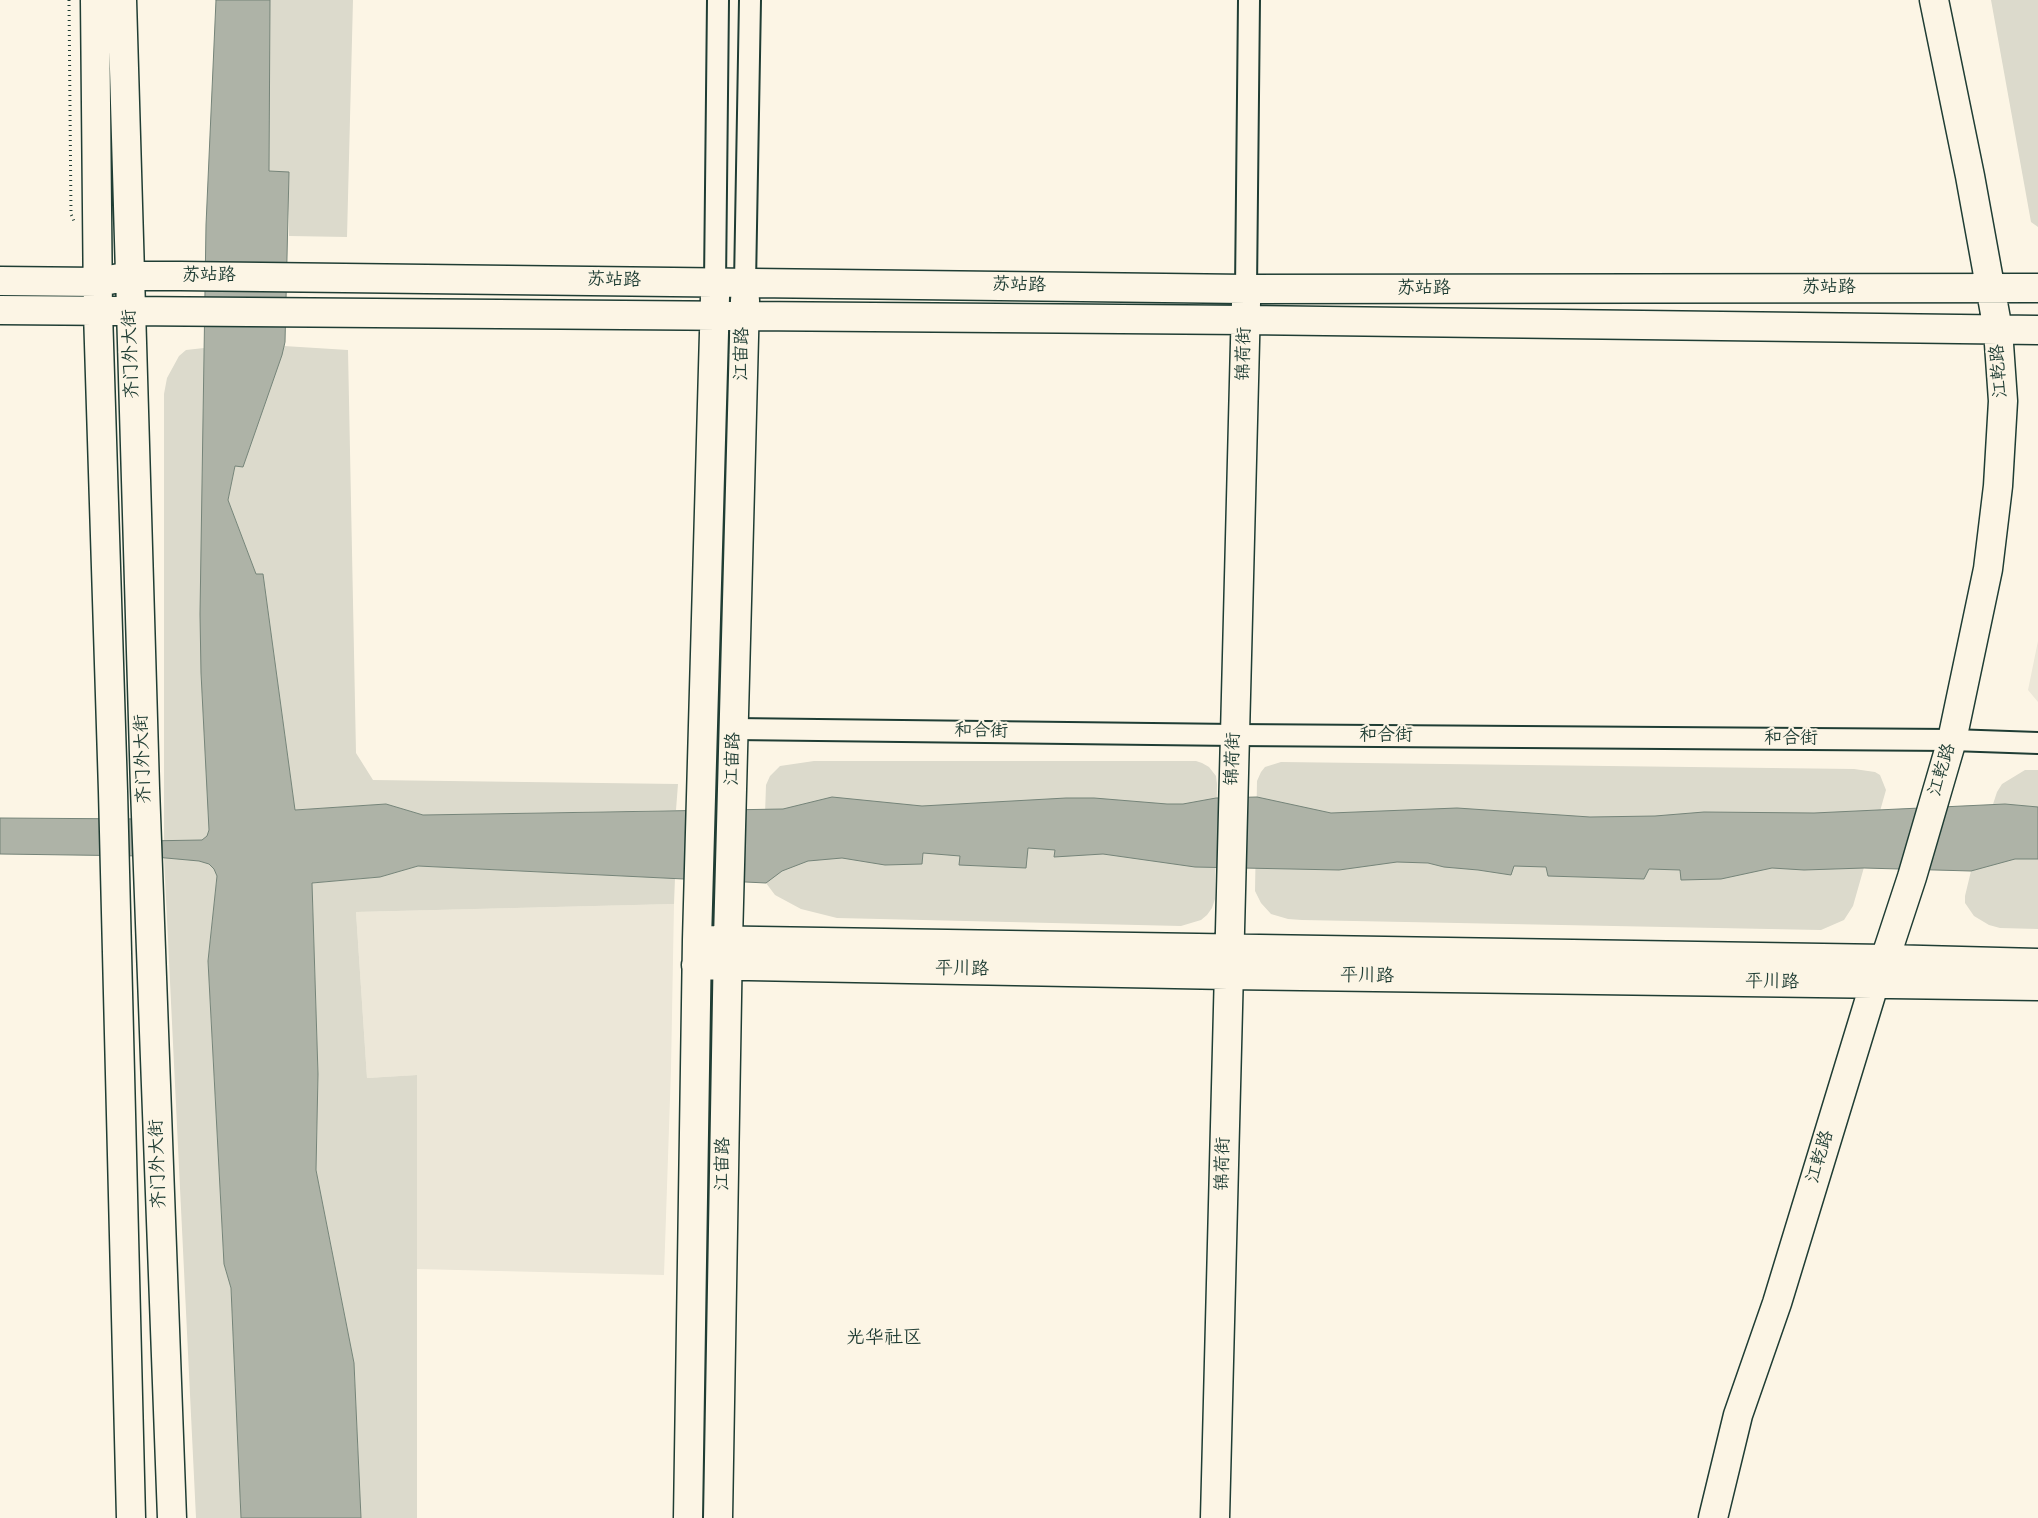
<!DOCTYPE html>
<meta charset="utf-8">
<style>
body{margin:0}
canvas{display:block;background:#fcf5e5}
</style>
<canvas width="2038" height="1518"></canvas>
<script>
const g = document.querySelector('canvas').getContext('2d');
g.lineJoin = 'round';
function paint(path, color) { g.fillStyle = color; g.fill(path, 'evenodd'); }
const shape = rows => new Path2D(rows.map(r => 'M' + r).join(''));
function trace(path, color, width, dash) { g.strokeStyle = color; g.lineWidth = width; g.lineCap = dash ? 'butt' : 'round'; g.setLineDash(dash || []); g.stroke(path); }
function label(font, color, halo, rows, align = 'center') {
  g.font = font + ' Mynerve,"LXGW WenKai TC",sans-serif'; g.lineWidth = 4.5; g.setLineDash([]); g.textBaseline = 'middle'; g.strokeStyle = halo; g.fillStyle = color; for (const [text, x, y, turn = 0] of rows) {
    g.save(); g.translate(x, y); g.rotate((+turn || 0) * Math.PI / 180); g.textAlign = isNaN(turn) ? turn : align; if (halo) g.strokeText(text, 0, 0); g.fillText(text, 0, 0); g.restore();
  }
}
paint(shape([
 [2038,641,2038,702,2028,690],
 [674,904,671,1069,664,1275,416,1269,417,1075,367,1078,356,912]
]), '#ece7d8');
paint(shape([
 [270,0,353,0,347,237,289,236,289,172,269,172],
 [1991,0,2038,0,2038,227,2031,222],
 [284,346,348,350,356,753,373,780,678,784,676,810,423,815,386,804,295,810,263,575,256,574,228,500,235,466,243,467],
 [204,348,201,673,209,820,217,876,208,961,224,1264,231,1288,241,1518,196,1518,164,858,164,394,167,378,179,356,186,350],
 [814,761,1196,761,1202,763,1209,767,1216,776,1217,784,1215,899,1212,908,1207,915,1201,920,1181,926,837,918,801,909,775,895,766,883,763,873,766,785,770,776,780,766],
 [1281,762,1854,769,1875,772,1880,775,1886,790,1853,906,1844,920,1821,930,1302,920,1288,919,1271,914,1261,903,1255,891,1257,781,1261,772,1265,767],
 [2025,770,2038,770,2038,929,2000,928,1989,925,1974,916,1965,903,1965,896,1971,871,1997,792,2002,784],
 [418,866,675,878,674,904,356,912,367,1078,417,1075,417,1518,361,1518,354,1363,316,1170,318,1074,312,883,380,877]
]), '#dcdacc');
const water = shape([
 [216,0,270,0,269,171,289,172,285,342,282,355,243,467,235,466,228,500,256,574,263,574,295,810,386,804,423,815,783,809,832,797,922,806,1066,798,1094,798,1167,804,1183,804,1216,798,1257,797,1331,813,1457,808,1590,817,1655,816,1704,812,1814,813,2005,804,2038,807,2038,859,2015,859,1971,871,1864,868,1804,870,1772,868,1721,879,1681,880,1680,870,1649,869,1644,879,1548,876,1546,867,1514,866,1511,875,1478,870,1444,867,1428,863,1397,862,1339,870,1195,867,1103,854,1054,857,1055,850,1028,848,1026,868,959,865,960,856,923,853,922,864,885,865,842,858,808,861,782,871,766,883,418,866,380,877,312,883,318,1074,316,1170,354,1363,361,1518,241,1518,231,1288,224,1264,208,961,217,876,214,869,209,864,199,861,144,856,0,854,0,818,142,819,144,841,202,840,207,836,209,830,201,673,200,614,206,225,216,0]
]);
paint(water, '#aeb3a7');
trace(water, '#758479', 1);
const street = shape([
 [715,283,718,0],
 [745,283,750,0],
 [1246,289,1249,0],
 [735,729,1235,735,1952,740,2038,743]
]);
const secondary = shape([
 [95,0,98,312,113,791,131,1518],
 [122,0,145,788,172,1518],
 [0,281,98,282,130,276,180,276,1246,289,2038,288],
 [0,310,1246,320,2038,330],
 [697,940,1885,959,2038,963],
 [696,965,1228,975,2038,986],
 [688,1518,697,940,715,297],
 [718,1518,728,940,745,300],
 [1215,1518,1246,303],
 [1713,1518,1738,1415,1777,1303,1874,985,1885,959,1912,877,1952,740,1988,569,1998,486,2003,401,1998,330,1970,176,1934,0]
]);
trace(street, '#1f3d34', 24);
trace(secondary, '#1f3d34', 31);
trace(shape([
 [69,0,71,214,74,221]
]), '#1f3d34', 3, [1, 4]);
trace(street, '#fcf5e5', 20);
trace(secondary, '#fcf5e5', 28);
label('18px', '#1f3d34', '#fcf5e5', [
 ["苏站路",209,276],
 ["苏站路",614,281,1],
 ["苏站路",1019,286,1],
 ["苏站路",1829,288],
 ["苏站路",1424,289],
 ["齐门外大街",132,354,-92],
 ["江宙路",743,354,-89],
 ["锦荷街",1245,354,-89],
 ["江乾路",2000,371,-94],
 ["和合街",981,732,1],
 ["和合街",1386,736],
 ["和合街",1791,739],
 ["齐门外大街",144,759,-92],
 ["江宙路",734,759,-88],
 ["锦荷街",1234,759,-88],
 ["江乾路",1943,770,-73],
 ["平川路",962,970,1],
 ["平川路",1367,977,1],
 ["平川路",1772,983,1],
 ["江乾路",1821,1157,-73],
 ["齐门外大街",159,1164,-92],
 ["江宙路",724,1164,-89],
 ["锦荷街",1224,1164,-89]
]);
label('19px', '#1f3d34', '#fcf5e5', [
 ["光华社区",884,1339]
]);
</script>
